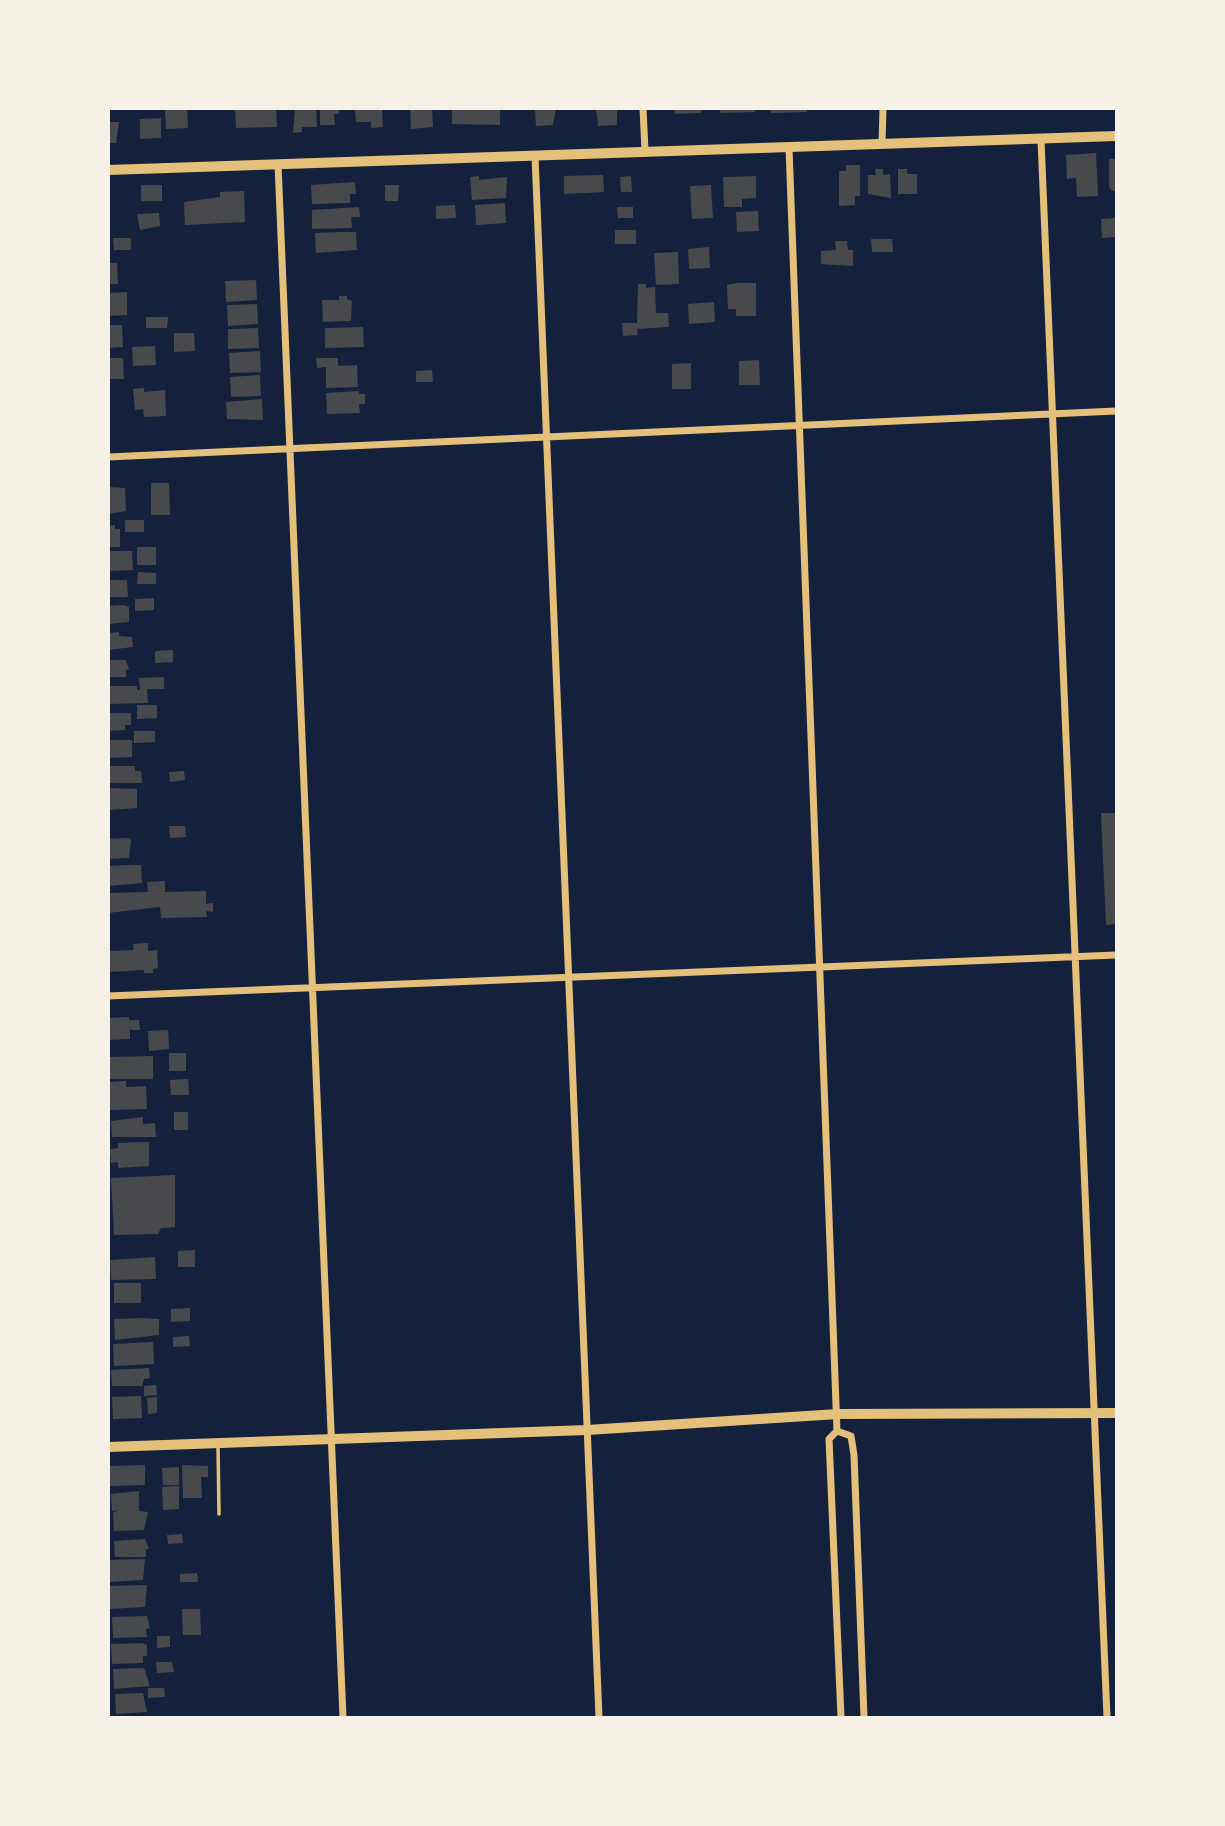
<!DOCTYPE html>
<style>
body{margin:0}
#map{position:relative;width:1225px;height:1826px;overflow:hidden;background:#14213d;font-family:Montserrat,sans-serif}
canvas{display:block}
.frame{position:absolute;inset:0;border:110px solid #f6f1e7;pointer-events:none}
</style>
<div id="map">
<canvas width="1225" height="1826"></canvas>
<div class="frame"></div>
</div>
<script>
const g = document.querySelector('canvas').getContext('2d');
g.lineJoin = 'round';
function paint(path, color) { g.fillStyle = color; g.fill(path, 'evenodd'); }
const shape = rows => new Path2D(rows.map(r => 'M' + r).join(''));
function trace(path, color, width, dash) { g.strokeStyle = color; g.lineWidth = width; g.lineCap = dash ? 'butt' : 'round'; g.setLineDash(dash || []); g.stroke(path); }
paint(shape([
 [165,108,187,108,188,128,166,129],
 [235,108,276,108,277,127,236,128],
 [295,108,316,108,317,127,302,127,302,132,293,133],
 [320,108,339,108,339,114,334,114,335,125,320,125],
 [355,108,382,108,383,127,371,128,371,122,356,122],
 [410,108,432,108,433,127,411,129],
 [452,108,500,108,500,125,452,124],
 [535,108,556,108,553,125,536,126],
 [596,108,617,108,617,125,598,126],
 [675,108,701,108,701,113,675,114],
 [720,108,755,108,755,112,720,113],
 [771,108,807,108,807,112,771,113],
 [161,118,161,138,140,139,140,119],
 [108,122,119,122,116,143,108,143],
 [1096,153,1098,196,1077,197,1076,178,1067,179,1066,155],
 [1109,159,1116,159,1116,191,1112,191,1109,187],
 [846,165,860,165,860,196,855,196,855,205,839,206,839,171,846,171],
 [875,169,883,169,883,175,890,174,891,198,868,194,868,175,876,175],
 [898,169,907,169,907,174,917,174,917,194,898,194],
 [603,175,604,192,564,194,564,176],
 [479,176,479,180,507,177,506,198,472,200,470,177],
 [631,176,632,192,621,192,620,177],
 [756,176,756,198,742,199,742,207,724,207,723,177],
 [355,182,356,194,350,194,350,203,312,204,311,185],
 [141,185,162,185,162,201,141,201],
 [385,185,399,185,398,201,385,201],
 [711,185,713,218,692,219,690,186],
 [244,191,245,222,185,225,184,202,220,197,220,192],
 [505,203,506,223,476,225,475,205],
 [455,205,456,218,436,219,436,206],
 [359,207,360,217,351,217,352,228,312,229,312,210],
 [617,207,633,207,633,218,618,218],
 [758,211,759,231,737,232,736,212],
 [159,213,160,226,140,230,137,214],
 [1116,218,1116,237,1102,238,1101,219],
 [615,230,636,230,636,244,615,244],
 [340,232,356,232,357,250,316,253,315,233],
 [113,238,131,238,131,250,114,250],
 [871,239,892,239,893,252,872,252],
 [835,241,847,241,848,250,853,250,853,266,821,264,821,251,836,250],
 [709,247,710,268,689,269,688,249],
 [678,252,679,284,656,285,654,253],
 [108,263,117,263,118,284,108,284],
 [256,280,257,300,226,302,225,281],
 [736,283,756,283,756,316,736,316,736,309,728,309,727,285],
 [638,284,646,284,646,288,655,287,656,313,668,313,669,327,637,329,638,335,623,336,622,323,637,323],
 [127,292,127,315,108,316,108,293],
 [339,296,347,296,347,299,352,301,351,321,323,322,322,300,339,300],
 [714,302,715,322,689,324,688,304],
 [257,304,258,324,228,326,227,305],
 [146,317,168,317,167,328,146,328],
 [108,325,122,325,123,347,108,348],
 [363,327,364,347,325,348,325,328],
 [258,328,259,348,228,349,228,329],
 [174,333,194,333,195,351,174,352],
 [155,346,156,365,133,366,132,347],
 [260,351,261,372,230,373,229,353],
 [108,358,123,358,124,379,108,379],
 [316,358,338,358,338,366,357,365,358,387,326,388,326,367,317,368],
 [759,360,760,385,739,385,739,361],
 [691,363,691,389,672,389,672,364],
 [432,370,433,382,416,382,416,371],
 [260,375,261,396,231,397,230,377],
 [144,388,144,392,165,390,166,416,144,417,143,409,135,410,133,389],
 [359,391,359,394,365,394,365,404,359,404,360,413,327,414,326,393],
 [262,399,263,420,227,419,226,402],
 [151,483,169,483,170,515,151,515],
 [108,487,125,488,126,511,108,514],
 [125,520,144,520,144,532,125,532],
 [115,525,115,529,120,529,120,547,108,547,108,526],
 [137,547,156,547,156,565,137,565],
 [108,551,132,551,133,570,108,571],
 [138,572,156,573,156,584,137,584],
 [108,580,127,580,128,597,108,597],
 [154,598,154,610,135,611,135,599],
 [123,605,129,607,129,622,108,624,108,606],
 [119,632,119,636,132,637,133,647,108,650,108,633],
 [173,650,173,662,155,663,155,651],
 [108,660,126,660,129,670,126,670,126,677,108,677],
 [164,677,164,689,147,689,148,703,108,704,108,686,137,686,137,690,140,690,139,678],
 [137,705,157,705,157,718,137,719],
 [108,713,131,713,131,725,125,725,125,730,108,731],
 [134,731,155,731,155,742,134,743],
 [108,740,132,740,132,757,108,758],
 [108,766,135,766,135,771,141,771,142,783,108,783],
 [184,771,185,780,170,782,169,772],
 [108,788,137,789,137,808,108,810],
 [1101,813,1116,813,1116,924,1106,925],
 [169,826,185,826,186,837,170,838],
 [128,838,131,840,129,858,108,859,108,839],
 [128,865,141,865,142,883,108,886,108,866],
 [165,881,165,892,206,891,206,904,213,903,213,912,206,911,207,917,161,918,160,907,108,913,108,893,148,892,147,882],
 [148,943,148,951,157,950,158,968,153,969,153,973,144,973,144,970,108,972,108,951,134,950,133,944],
 [129,1017,129,1020,139,1020,140,1030,130,1030,130,1039,108,1040,108,1018],
 [168,1030,169,1049,149,1051,148,1031],
 [169,1053,186,1053,186,1071,169,1071],
 [153,1056,153,1079,110,1079,109,1057],
 [188,1079,189,1095,171,1095,170,1080],
 [126,1081,126,1087,146,1086,147,1109,110,1110,109,1082],
 [174,1112,188,1112,188,1130,174,1130],
 [143,1117,143,1124,155,1123,156,1137,112,1137,111,1121],
 [149,1142,149,1166,118,1168,118,1162,111,1163,110,1149,118,1148,118,1143],
 [175,1175,175,1227,161,1228,158,1234,114,1235,111,1178],
 [195,1250,195,1267,178,1267,178,1251],
 [155,1257,156,1279,111,1280,110,1260],
 [114,1283,141,1283,141,1303,114,1303],
 [190,1308,190,1321,171,1322,171,1309],
 [142,1318,159,1319,159,1335,115,1340,114,1319],
 [189,1336,190,1346,173,1347,173,1337],
 [153,1342,154,1364,114,1366,113,1344],
 [149,1368,150,1378,144,1379,142,1386,112,1386,111,1370],
 [156,1385,157,1395,144,1396,144,1386],
 [141,1396,142,1418,113,1419,112,1397],
 [157,1397,157,1413,148,1414,147,1398],
 [145,1465,145,1485,108,1486,108,1466],
 [182,1465,208,1466,208,1477,201,1477,202,1498,183,1498],
 [179,1467,179,1485,163,1485,162,1468],
 [179,1486,179,1509,163,1510,162,1487],
 [139,1491,139,1511,148,1512,144,1530,114,1531,113,1513,118,1510,112,1511,111,1494],
 [182,1534,183,1543,168,1544,167,1535],
 [145,1539,149,1549,146,1549,146,1557,115,1557,114,1541],
 [145,1559,143,1580,110,1582,108,1560],
 [197,1573,198,1582,180,1582,180,1574],
 [147,1585,145,1607,110,1609,110,1586],
 [182,1609,200,1609,201,1635,183,1635],
 [147,1616,150,1628,146,1629,147,1637,113,1638,112,1617],
 [157,1636,170,1636,170,1647,157,1648],
 [142,1643,147,1645,147,1656,143,1656,143,1663,112,1664,111,1644],
 [156,1662,172,1662,174,1672,157,1673],
 [144,1668,150,1686,114,1689,113,1669],
 [148,1688,164,1688,165,1697,148,1698],
 [143,1693,147,1712,116,1714,115,1694]
]), '#48494c');
trace(shape([
 [218,1445,219,1514]
]), '#e5c07b', 3.5);
trace(shape([
 [643,108,645,151],
 [1041,140,1107,1717],
 [882,144,883,108],
 [789,148,837,1431],
 [535,156,599,1717],
 [278,164,343,1717],
 [108,457,1116,411],
 [108,996,1116,955],
 [841,1717,829,1439,837,1431,851,1436,854,1455,864,1717]
]), '#e5c07b', 7);
trace(shape([
 [108,170,1116,136],
 [108,1447,587,1430,838,1414,1116,1413]
]), '#e5c07b', 10);
</script>
